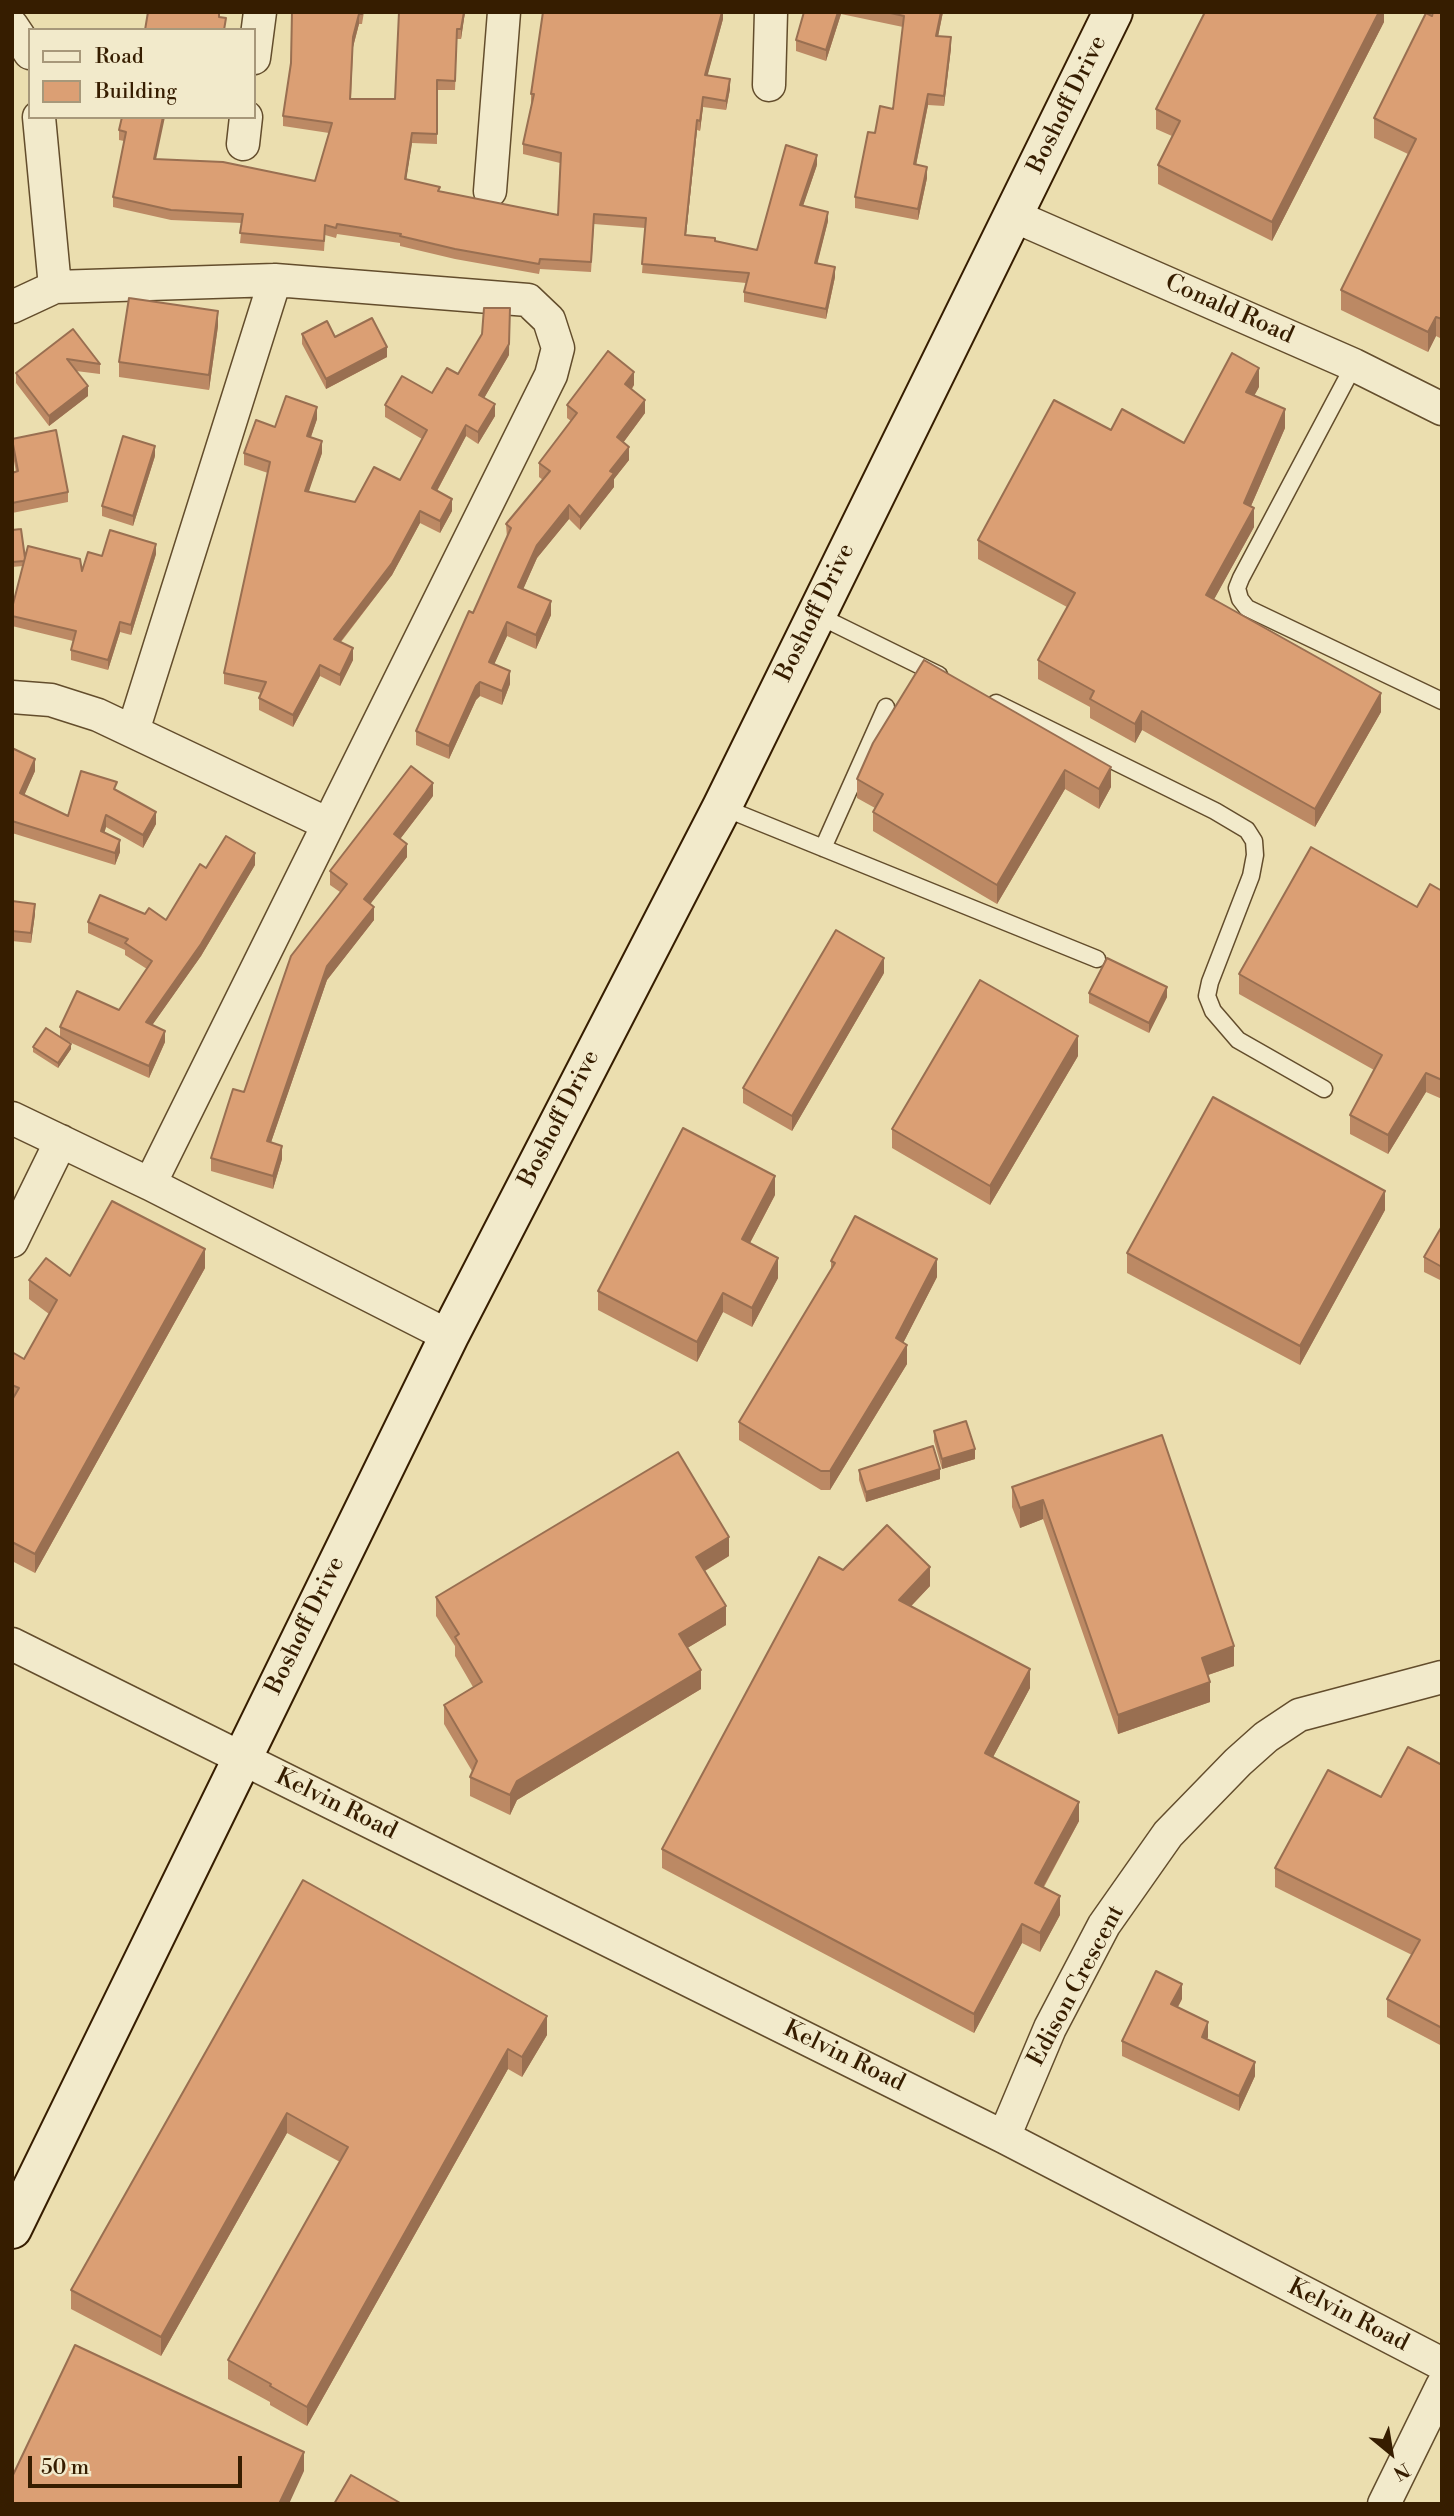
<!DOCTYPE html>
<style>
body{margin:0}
#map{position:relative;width:1454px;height:2516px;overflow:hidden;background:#ebdeaf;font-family:"Libre Bodoni",serif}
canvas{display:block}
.frame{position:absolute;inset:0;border:14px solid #361d00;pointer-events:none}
.legend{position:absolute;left:28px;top:28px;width:228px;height:91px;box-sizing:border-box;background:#f2eacb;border:2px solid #a7987a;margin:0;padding:9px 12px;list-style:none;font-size:21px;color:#361d00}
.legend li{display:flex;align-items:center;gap:14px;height:35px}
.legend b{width:35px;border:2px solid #a7987a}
.north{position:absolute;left:1356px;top:2418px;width:70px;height:70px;-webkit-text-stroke:5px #f2eacb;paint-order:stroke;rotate:150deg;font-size:19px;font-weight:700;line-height:28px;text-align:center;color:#361d00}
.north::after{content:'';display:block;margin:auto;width:24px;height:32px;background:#361d00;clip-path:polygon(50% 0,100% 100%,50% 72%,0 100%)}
.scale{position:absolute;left:28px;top:2456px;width:214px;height:32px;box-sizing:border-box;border:4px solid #361d00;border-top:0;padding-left:9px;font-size:21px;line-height:24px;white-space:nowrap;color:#361d00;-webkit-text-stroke:5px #f2eacb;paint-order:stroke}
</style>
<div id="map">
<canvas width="1454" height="2516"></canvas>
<div class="frame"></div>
<ul class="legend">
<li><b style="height:9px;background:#f2eacb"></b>Road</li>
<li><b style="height:19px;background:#db9f74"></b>Building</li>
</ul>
<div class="north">N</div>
<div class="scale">50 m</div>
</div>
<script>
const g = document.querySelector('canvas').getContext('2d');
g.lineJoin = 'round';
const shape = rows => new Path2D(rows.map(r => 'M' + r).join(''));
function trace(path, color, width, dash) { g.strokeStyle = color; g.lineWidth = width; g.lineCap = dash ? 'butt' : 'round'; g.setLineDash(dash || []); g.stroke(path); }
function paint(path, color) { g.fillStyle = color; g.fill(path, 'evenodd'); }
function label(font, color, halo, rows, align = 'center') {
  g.font = font + ' "Libre Bodoni",serif'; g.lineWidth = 5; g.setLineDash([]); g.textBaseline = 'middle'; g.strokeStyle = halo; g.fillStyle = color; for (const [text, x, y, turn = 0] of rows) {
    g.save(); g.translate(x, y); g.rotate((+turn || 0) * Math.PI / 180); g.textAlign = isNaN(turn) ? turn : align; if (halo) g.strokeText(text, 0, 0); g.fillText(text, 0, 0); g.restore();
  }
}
const lane = shape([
 [1354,365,1241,578,1237,588,1240,599,1247,608,1442,701],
 [815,614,939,675],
 [996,703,1215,811,1247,830,1254,841,1255,855,1251,876,1210,982,1207,996,1213,1011,1238,1040,1324,1089],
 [722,807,1097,959],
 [823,848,886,707]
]);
const street = shape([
 [12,26,30,53],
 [254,58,260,12],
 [769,85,771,12],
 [243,144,246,117],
 [490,191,504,12],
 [1014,216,1354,365,1442,409],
 [12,307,55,287],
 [12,697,51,700,98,715,326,823],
 [133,731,275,280],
 [12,1118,150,1184,551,375,558,348,549,320,528,300,275,280,55,287,39,117],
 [150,1184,449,1336],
 [12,1241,61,1141],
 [12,1644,1004,2137,1442,2364],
 [1004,2137,1050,2028,1104,1925,1168,1834,1238,1762,1266,1737,1299,1715,1442,1677],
 [1384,2504,1442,2386]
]);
const secondary = shape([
 [12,2229,449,1336,722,807,1113,12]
]);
trace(lane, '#634d2c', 19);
trace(street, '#634d2c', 35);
trace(secondary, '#361d00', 42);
trace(lane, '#f2eacb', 16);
trace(street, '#f2eacb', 32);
trace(secondary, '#f2eacb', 38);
paint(shape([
 [292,12,364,12,362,24,359,24,353,47,351,99,395,99,399,12,465,12,461,39,457,39,455,90,437,90,437,144,412,143,406,179,440,191,558,215,560,163,523,154,523,144,532,104,531,104,531,94,723,12,723,19,707,76,730,89,726,110,703,107,700,131,697,130,686,235,757,250,817,165,803,205,828,221,817,263,835,277,826,319,744,302,744,292,746,283,642,273,645,228,594,224,591,272,540,269,539,274,455,259,400,246,400,243,337,234,336,238,325,235,324,251,240,243,242,223,171,220,113,207,113,197,124,141,119,140,119,130,122,117,156,159,315,181,329,133,283,126,283,116,291,63],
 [804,12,943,12,938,36,951,48,944,106,928,105,916,165,927,178,918,220,855,208,855,197,875,133,893,109,903,27,841,14,826,61,796,51,796,40],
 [1384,12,1384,22,1272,241,1158,184,1158,165,1172,136,1156,129,1156,109],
 [1442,12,1442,339,1436,336,1428,352,1341,310,1341,290,1408,154,1374,138,1374,118,1432,16],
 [218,326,209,390,119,377,119,362],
 [73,329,100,364,100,374,76,371,88,396,49,426,16,383,16,373],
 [302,334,335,337,387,357,326,389,302,344],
 [509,355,484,398,495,416,478,444,466,436,437,491,452,511,440,533,420,523,392,575,341,642,353,660,340,686,320,676,293,727,259,710,259,698,261,693,224,684,224,673,268,473,244,465,244,453,275,427,317,419,311,437,322,453,308,492,355,502,400,480,422,439,385,417,385,405,432,393,458,374],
 [634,385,632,389,645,413,623,443,629,460,614,479,614,487,580,530,569,519,537,558,523,589,551,615,536,649,507,636,494,664,510,684,502,705,480,696,476,700,449,759,416,745,416,731,473,613,507,538,506,524,543,480,539,477,539,463,571,421,567,418,567,405],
 [1259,387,1254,395,1285,428,1251,506,1254,527,1214,599,1381,712,1315,827,1142,730,1135,743,1090,718,1090,707,1038,679,1038,660,1067,607,978,559,978,540,1111,430,1184,443],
 [12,439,68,492,68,502,12,513,12,473,16,472,12,450],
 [155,456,133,526,102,516,102,506],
 [12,530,25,558,82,571,102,556,156,554,131,635,120,632,108,670,71,660,71,650,73,641,12,626,12,608,23,566,12,567],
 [924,660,1111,787,1099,809,1065,789,997,904,873,831,873,812,875,808,857,798,857,779],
 [12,748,35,771,24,795,68,816,117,791,156,824,143,848,106,827,104,833,120,852,115,865,12,833],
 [433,796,400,839,407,857,370,904,374,920,327,980,271,1142,282,1159,273,1189,211,1171,211,1158,244,1092,340,892,330,885,330,871],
 [255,865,201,956,152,1025,165,1042,149,1078,67,1041,71,1049,58,1068,33,1052,33,1047,60,1037,60,1027,119,1010,147,969,125,955,125,950,88,933,88,922,145,914,166,920,206,868],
 [1442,891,1442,1099,1426,1092,1388,1154,1350,1134,1350,1115,1374,1070,1239,994,1239,974,1417,907],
 [12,901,35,914,31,943,12,941],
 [884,973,792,1131,743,1103,743,1088],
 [1089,993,1167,997,1149,1033,1089,1003],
 [1078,1056,990,1205,892,1148,892,1129],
 [775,1195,750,1243,778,1278,752,1327,723,1312,697,1362,598,1310,598,1291],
 [1385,1210,1300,1365,1127,1273,1127,1253],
 [1442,1226,1442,1281,1424,1272,1424,1257],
 [831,1261,937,1277,903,1343,907,1364,830,1490,821,1490,739,1440,739,1422,831,1270],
 [205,1268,35,1573,12,1561,12,1352,24,1359,49,1314,29,1299,29,1280,70,1276],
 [934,1431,975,1459,942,1469,934,1441],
 [1162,1435,1234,1666,1208,1675,1210,1702,1118,1734,1043,1519,1020,1528,1012,1507,1012,1487],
 [859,1470,940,1479,866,1502,859,1480],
 [729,1556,705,1571,726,1625,687,1648,701,1689,517,1800,510,1815,470,1796,470,1777,472,1771,444,1724,444,1705,473,1687,455,1656,455,1646,436,1616,436,1597],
 [843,1570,930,1586,911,1606,1030,1688,993,1757,1079,1821,1044,1887,1060,1915,1040,1952,1022,1943,974,2033,662,1868,662,1849],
 [1442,1765,1442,2046,1387,2017,1387,1999,1412,1955,1275,1887,1275,1868,1381,1797],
 [303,1880,547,2035,522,2077,508,2069,307,2426,270,2405,270,2402,228,2379,228,2360,340,2162,287,2133,161,2356,71,2309,71,2290],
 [1182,1999,1178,2007,1208,2037,1207,2039,1255,2076,1239,2111,1122,2056,1122,2041]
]), '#bc8964');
paint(shape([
 [464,12,465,12,461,39,461,29],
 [722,12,723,12,723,19,705,85,705,75],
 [838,12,841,12,841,14,826,61,826,50],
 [941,12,943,12,936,47,936,36],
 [1379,12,1384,12,1384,22,1272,241,1272,222],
 [359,14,359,24,353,47,353,37],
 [951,37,951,48,944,106,944,96],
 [730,79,730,89,726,110,726,101],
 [928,94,928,105,914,175,914,164],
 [703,97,703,107,700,131,700,121],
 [163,117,165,117,154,169,154,159],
 [697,120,697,130,685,245,685,235],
 [412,133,412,143,405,188,405,179],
 [817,155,817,165,800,215,800,205],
 [927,167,927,178,918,220,918,209],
 [828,212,828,221,815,273,815,263],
 [835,267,835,277,826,319,826,309],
 [510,308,509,355,479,407,479,395],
 [218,311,218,326,209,390,209,375],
 [1436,317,1436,336,1428,352,1428,332],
 [387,347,387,357,326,389,326,379],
 [1259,368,1259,387,1246,411,1246,392],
 [634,372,634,385,625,398,625,384],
 [88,386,88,396,49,426,49,416],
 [645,400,645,413,617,451,617,437],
 [495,404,495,416,478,444,478,432],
 [317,407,317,419,307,448,307,436],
 [1285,409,1285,428,1244,522,1244,503],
 [466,425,466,436,432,500,432,488],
 [322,441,322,453,305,503,305,491],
 [155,446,155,456,133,526,133,516],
 [629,447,629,460,614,479,614,487,580,530,580,517,610,471],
 [452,499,452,511,440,533,440,521],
 [569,505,569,519,537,558,518,601,518,587,537,545],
 [1254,508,1254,527,1206,614,1206,595],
 [420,511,420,523,392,575,334,650,334,639],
 [156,544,156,554,131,635,131,625],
 [551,601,551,615,536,649,536,635],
 [120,622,120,632,108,670,108,660],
 [507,622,507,636,489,676,489,662],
 [353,648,353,660,340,686,340,675],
 [320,665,320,676,293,727,293,715],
 [510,671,510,684,502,705,502,691],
 [480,682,480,696,476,700,449,759,449,746,476,686],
 [1381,693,1381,712,1315,827,1315,809],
 [1142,711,1142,730,1135,743,1135,724],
 [35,759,35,771,20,805,20,793],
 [1111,767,1111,787,1099,809,1099,789],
 [1065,770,1065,789,997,904,997,885],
 [433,783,433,796,394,847,394,834],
 [156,812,156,824,143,848,143,835],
 [106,815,106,827,101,844,101,831],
 [120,840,120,852,115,865,115,853],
 [407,844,407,857,364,912,364,899],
 [255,853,255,865,201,956,146,1034,146,1022],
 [35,904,35,914,31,943,31,933],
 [374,907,374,920,327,980,267,1154,267,1141,327,966],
 [884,958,884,973,792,1131,792,1116],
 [1167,987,1167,997,1149,1033,1149,1023],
 [165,1031,165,1042,149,1078,149,1066],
 [1078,1036,1078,1056,990,1205,990,1186],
 [71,1044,71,1049,58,1068,58,1063],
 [1426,1073,1426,1092,1388,1154,1388,1135],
 [282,1146,282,1159,273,1189,273,1176],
 [775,1176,775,1195,742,1258,742,1239],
 [1385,1191,1385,1210,1300,1365,1300,1346],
 [205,1249,205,1268,35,1573,35,1554],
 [778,1258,778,1278,752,1327,752,1308],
 [937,1259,937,1277,896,1357,896,1338],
 [723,1293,723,1312,697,1362,697,1342],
 [907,1345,907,1364,830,1490,830,1471],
 [975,1449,975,1459,942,1469,942,1459],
 [940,1469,940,1479,866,1502,866,1492],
 [1043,1500,1043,1519,1020,1528,1020,1508],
 [729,1537,729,1556,696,1576,696,1557],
 [930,1567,930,1586,899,1619,899,1600],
 [726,1606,726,1625,679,1653,679,1634],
 [1234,1646,1234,1666,1202,1677,1202,1658],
 [1030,1669,1030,1688,985,1772,985,1753],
 [701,1670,701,1689,517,1800,510,1815,510,1795,517,1781],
 [1210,1682,1210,1702,1118,1734,1118,1715],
 [1079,1802,1079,1821,1035,1902,1035,1883],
 [1060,1896,1060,1915,1040,1952,1040,1933],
 [1022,1924,1022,1943,974,2033,974,2014],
 [1182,1984,1182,1999,1171,2019,1171,2004],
 [547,2016,547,2035,522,2077,522,2057],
 [1208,2022,1208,2037,1202,2052,1202,2037],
 [508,2049,508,2069,307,2426,307,2407],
 [1255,2062,1255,2076,1239,2111,1239,2096],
 [287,2113,287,2133,161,2356,161,2337],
 [304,2452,304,2471,289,2504,279,2504]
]), '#996f51');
const building = shape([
 [148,12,219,12,219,17,226,18,224,30,145,30,148,12],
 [292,12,362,12,362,14,359,14,353,37,350,99,395,99,399,12,464,12,461,29,457,29,455,81,437,80,437,134,412,133,405,179,440,187,438,191,558,215,561,153,523,144,534,94,531,94,543,12,722,12,705,75,730,79,726,101,703,97,700,121,697,120,685,235,715,238,715,241,757,250,786,145,817,155,800,205,828,212,815,263,835,267,826,309,744,292,749,273,642,264,646,218,594,214,591,262,540,259,539,264,455,249,400,236,401,234,337,224,336,228,325,225,324,241,240,233,243,214,171,210,113,197,126,132,119,130,122,117,163,117,154,159,223,162,315,181,332,123,283,116,291,63,292,12],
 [804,12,838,12,826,50,796,40,804,12],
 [886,12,941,12,936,36,951,37,944,96,928,94,914,164,927,167,918,209,855,197,868,132,875,133,880,106,893,109,904,16,886,12],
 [1205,12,1379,12,1272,222,1158,165,1180,121,1156,109,1205,12],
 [1433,12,1442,12,1442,319,1436,317,1428,332,1341,290,1416,139,1374,118,1426,13,1432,16,1433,12],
 [129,298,218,311,209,375,119,362,129,298],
 [484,308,510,308,509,344,479,395,495,404,478,432,466,425,432,488,452,499,440,521,420,511,392,563,334,639,353,648,340,675,320,665,293,715,259,698,266,682,224,673,270,462,244,453,256,420,275,427,286,396,317,407,307,436,322,441,305,491,355,502,374,467,400,480,427,430,385,405,402,376,432,393,447,368,458,374,482,334,484,308],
 [372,318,387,347,326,379,302,334,327,321,335,337,372,318],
 [73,329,100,364,67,359,88,386,49,416,16,373,73,329],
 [608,351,634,372,625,384,645,400,617,437,629,447,610,471,614,473,580,517,569,505,537,545,518,587,551,601,536,635,507,622,489,662,510,671,502,691,480,682,476,686,449,746,416,731,469,611,473,613,511,528,506,524,550,471,539,463,577,413,567,405,608,351],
 [1232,353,1259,368,1246,392,1285,409,1244,503,1254,508,1206,595,1381,693,1315,809,1142,711,1135,724,1090,699,1094,691,1038,660,1075,593,978,540,1054,400,1111,430,1122,409,1184,443,1232,353],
 [56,430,68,492,12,503,12,473,18,471,12,439,56,430],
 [123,436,155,446,133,516,102,506,123,436],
 [21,529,25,558,24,561,12,562,12,530,21,529],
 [110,530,156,544,131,625,120,622,108,660,71,650,76,631,12,616,12,608,28,546,80,559,82,571,88,552,102,556,110,530],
 [924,660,1111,767,1099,789,1065,770,997,885,873,812,883,794,857,779,873,743,924,660],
 [12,748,35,759,20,793,68,816,81,771,117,782,114,789,156,812,143,835,106,815,101,831,120,840,115,853,12,821,12,748],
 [411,766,433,783,394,834,407,844,364,899,374,907,327,966,267,1141,282,1146,273,1176,211,1158,233,1089,244,1092,291,956,347,884,330,871,411,766],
 [226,836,255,853,201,944,146,1022,165,1031,149,1066,60,1027,77,991,119,1010,152,961,125,943,128,939,88,922,100,895,145,914,149,908,166,920,200,864,206,868,226,836],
 [1311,847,1417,907,1430,884,1442,891,1442,1080,1426,1073,1388,1135,1350,1115,1382,1055,1239,974,1311,847],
 [12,901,35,904,31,933,12,931,12,901],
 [836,930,884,958,792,1116,743,1088,836,930],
 [1107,958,1167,987,1149,1023,1089,993,1107,958],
 [980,980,1078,1036,990,1186,892,1129,980,980],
 [46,1028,71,1044,58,1063,33,1047,46,1028],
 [1213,1097,1385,1191,1300,1346,1127,1253,1213,1097],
 [683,1128,775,1176,742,1239,778,1258,752,1308,723,1293,697,1342,598,1291,683,1128],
 [112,1201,205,1249,35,1554,12,1542,12,1400,19,1388,12,1385,12,1352,24,1359,57,1300,29,1280,46,1258,70,1276,112,1201],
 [855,1216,937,1259,896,1338,907,1345,830,1471,821,1471,739,1422,835,1263,831,1261,855,1216],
 [1442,1226,1442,1267,1424,1257,1442,1226],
 [966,1421,975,1449,942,1459,934,1431,966,1421],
 [1162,1435,1234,1646,1202,1658,1210,1682,1118,1715,1043,1500,1020,1508,1012,1487,1162,1435],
 [933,1446,940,1469,866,1492,859,1470,933,1446],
 [678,1452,729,1537,696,1557,726,1606,679,1634,701,1670,517,1781,510,1795,470,1777,477,1761,444,1705,482,1682,455,1637,459,1634,436,1597,678,1452],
 [887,1525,930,1567,899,1600,1030,1669,985,1753,1079,1802,1035,1883,1060,1896,1040,1933,1022,1924,974,2014,662,1849,819,1557,843,1570,887,1525],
 [1408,1747,1442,1765,1442,2028,1387,1999,1420,1940,1275,1868,1328,1770,1381,1797,1408,1747],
 [303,1880,547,2016,522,2057,508,2049,307,2407,270,2386,271,2384,228,2360,348,2147,287,2113,161,2337,71,2290,303,1880],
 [1156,1971,1182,1984,1171,2004,1208,2022,1202,2037,1255,2062,1239,2096,1122,2041,1156,1971],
 [75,2345,304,2452,279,2504,12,2504,12,2477,75,2345],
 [351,2475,402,2504,334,2504,351,2475]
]);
paint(building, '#db9f74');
trace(building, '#996f51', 2);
label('24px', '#361d00', '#f2eacb', [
 ["Boshoff Drive",1068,105,-64],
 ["Conald Road",1229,310,24],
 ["Boshoff Drive",816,613,-64],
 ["Boshoff Drive",560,1119,-63],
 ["Boshoff Drive",306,1626,-64],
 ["Kelvin Road",336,1805,26],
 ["Edison Crescent",1077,1986,-62],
 ["Kelvin Road",844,2057,26],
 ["Kelvin Road",1348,2316,27]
]);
</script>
